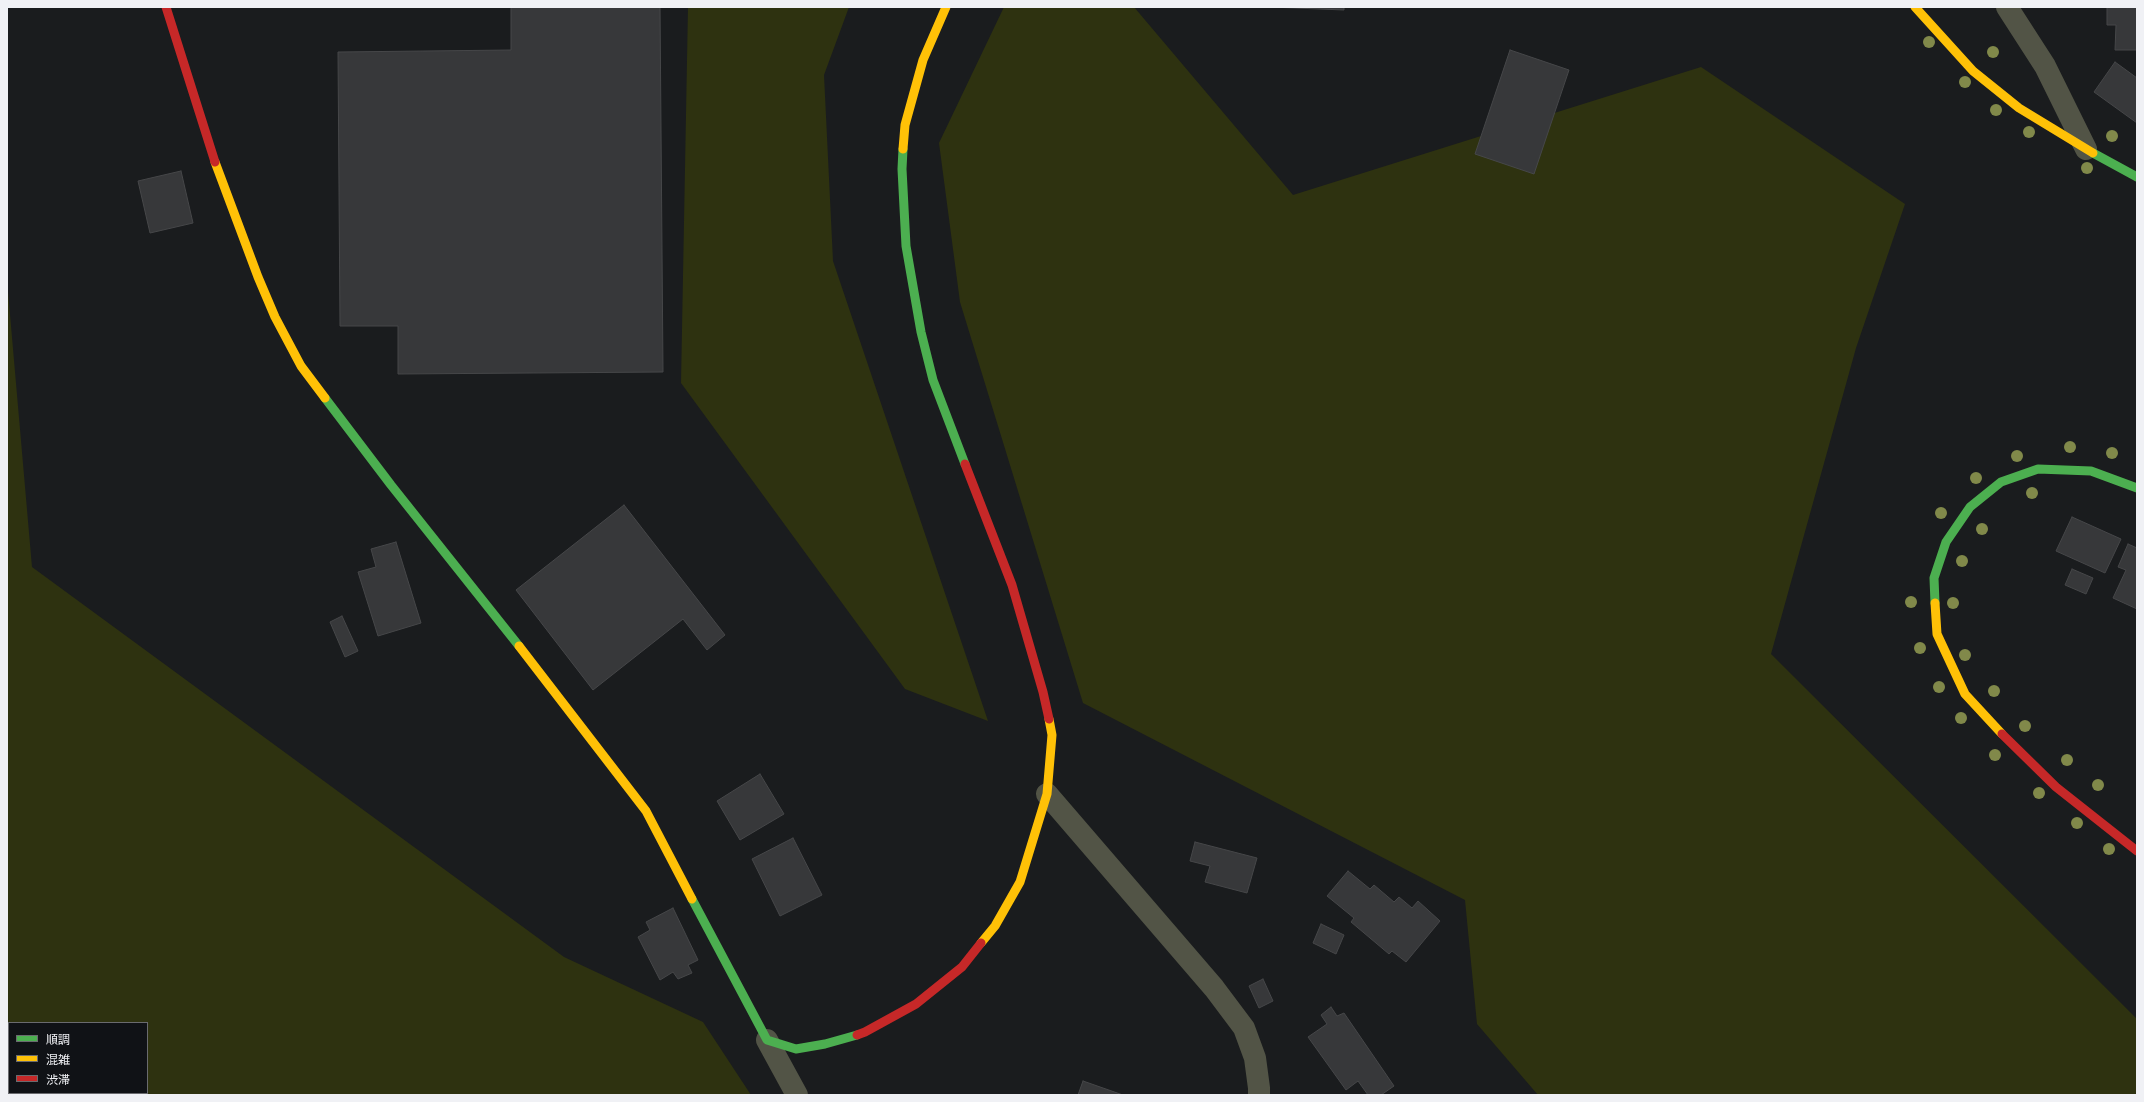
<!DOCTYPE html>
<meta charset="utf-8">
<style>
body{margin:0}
#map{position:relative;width:2144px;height:1102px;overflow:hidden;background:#1a1c1e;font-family:"Work Sans","Noto Sans JP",sans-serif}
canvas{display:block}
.frame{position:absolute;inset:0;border:8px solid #f0f1f5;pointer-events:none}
.legend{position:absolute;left:8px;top:1022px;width:140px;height:72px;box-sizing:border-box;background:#101216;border:1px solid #6a6b6f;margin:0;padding:5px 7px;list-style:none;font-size:12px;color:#f0f1f5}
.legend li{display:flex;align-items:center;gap:8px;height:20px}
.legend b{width:20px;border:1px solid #6a6b6f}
</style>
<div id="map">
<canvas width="2144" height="1102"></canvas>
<div class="frame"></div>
<ul class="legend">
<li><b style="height:5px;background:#4caf50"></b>順調</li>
<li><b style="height:5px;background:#ffc107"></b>混雑</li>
<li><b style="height:5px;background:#c62828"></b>渋滞</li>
</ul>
</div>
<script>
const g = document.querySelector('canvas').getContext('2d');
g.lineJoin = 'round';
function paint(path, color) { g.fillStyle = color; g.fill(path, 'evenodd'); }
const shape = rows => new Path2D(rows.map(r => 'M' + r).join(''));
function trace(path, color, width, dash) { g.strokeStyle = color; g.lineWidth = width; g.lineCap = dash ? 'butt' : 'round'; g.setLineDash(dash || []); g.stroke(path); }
paint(shape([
 [688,7,849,7,824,75,833,261,988,721,905,689,681,383],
 [1004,7,1134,7,1293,195,1701,67,1905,204,1856,348,1771,654,2137,1019,2137,1095,1538,1095,1477,1024,1465,900,1083,703,960,302,939,143],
 [7,280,32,567,564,957,703,1022,751,1095,7,1095],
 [9,1023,147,1023,147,1093,9,1093]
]), '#2e3210');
const building = shape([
 [511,7,660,7,663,372,398,374,398,326,340,326,338,52,511,50,511,7],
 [1270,7,1344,7,1344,10,1270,7],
 [2107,7,2137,7,2137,50,2115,50,2116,25,2107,25,2107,7],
 [1510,50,1569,70,1534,174,1475,154,1510,50],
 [2115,62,2137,78,2137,123,2094,92,2115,62],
 [181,171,193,223,150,233,138,181,181,171],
 [624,505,725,635,707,650,683,619,593,690,516,590,624,505],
 [2072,517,2121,539,2105,573,2056,551,2072,517],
 [396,542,421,623,378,636,358,572,376,567,371,549,396,542],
 [2128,544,2137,548,2137,609,2113,598,2126,570,2118,567,2128,544],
 [2072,569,2093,578,2086,594,2065,585,2072,569],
 [342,616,358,651,345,657,330,622,342,616],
 [760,774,784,814,740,840,717,801,760,774],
 [793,838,822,895,780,916,752,859,793,838],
 [1195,842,1257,858,1247,893,1205,882,1210,866,1190,861,1195,842],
 [1348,871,1370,889,1374,885,1394,902,1399,897,1412,908,1418,901,1440,921,1406,962,1392,951,1389,954,1351,922,1354,918,1327,896,1348,871],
 [673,908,698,960,688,965,692,973,678,979,673,972,660,980,638,937,650,930,646,922,673,908],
 [1321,924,1344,935,1336,954,1313,943,1321,924],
 [1263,979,1273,1001,1259,1008,1249,986,1263,979],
 [1331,1007,1337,1016,1344,1013,1394,1086,1381,1095,1368,1095,1358,1081,1346,1090,1308,1037,1327,1024,1321,1015,1331,1007],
 [1083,1081,1123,1095,1078,1095,1083,1081]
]);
paint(building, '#37383a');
trace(building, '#464749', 1);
trace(shape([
 [2007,7,2045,66,2086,149],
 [1047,794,1214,988,1244,1028,1255,1058,1259,1088,1259,1095],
 [767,1040,797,1095]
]), '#525446', 22);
trace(shape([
 [903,149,902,169,906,246,921,332,933,380,965,464],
 [2093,153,2137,177],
 [325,398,391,485,519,646],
 [1935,603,1934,578,1946,542,1970,507,2001,482,2038,469,2091,471,2137,488],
 [692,899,767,1040,796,1049,825,1044,857,1035]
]), '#4caf50', 9);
trace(shape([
 [1915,7,1973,71,2019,108,2093,153],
 [903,149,905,125,923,60,946,7],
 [215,162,258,277,275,317,301,366,325,398],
 [1935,603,1937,634,1965,694,2002,734],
 [519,646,646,811,692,899],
 [981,943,995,926,1020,882,1047,794,1052,735,1049,719]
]), '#ffc107', 9);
trace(shape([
 [166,7,215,162],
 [965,464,1012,585,1043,692,1049,719],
 [2002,734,2056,787,2137,851],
 [857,1035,865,1032,916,1004,962,967,981,943]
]), '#c62828', 9);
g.fillStyle = '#81894a';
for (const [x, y] of [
 [1929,42],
 [1993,52],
 [1965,82],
 [1996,110],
 [2029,132],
 [2112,136],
 [2087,168],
 [2070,447],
 [2112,453],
 [2017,456],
 [1976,478],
 [2032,493],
 [1941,513],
 [1982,529],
 [1962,561],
 [1911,602],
 [1953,603],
 [1920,648],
 [1965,655],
 [1939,687],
 [1994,691],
 [1961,718],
 [2025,726],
 [1995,755],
 [2067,760],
 [2098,785],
 [2039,793],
 [2077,823],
 [2109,849]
]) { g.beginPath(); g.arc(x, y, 6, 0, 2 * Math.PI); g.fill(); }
</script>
